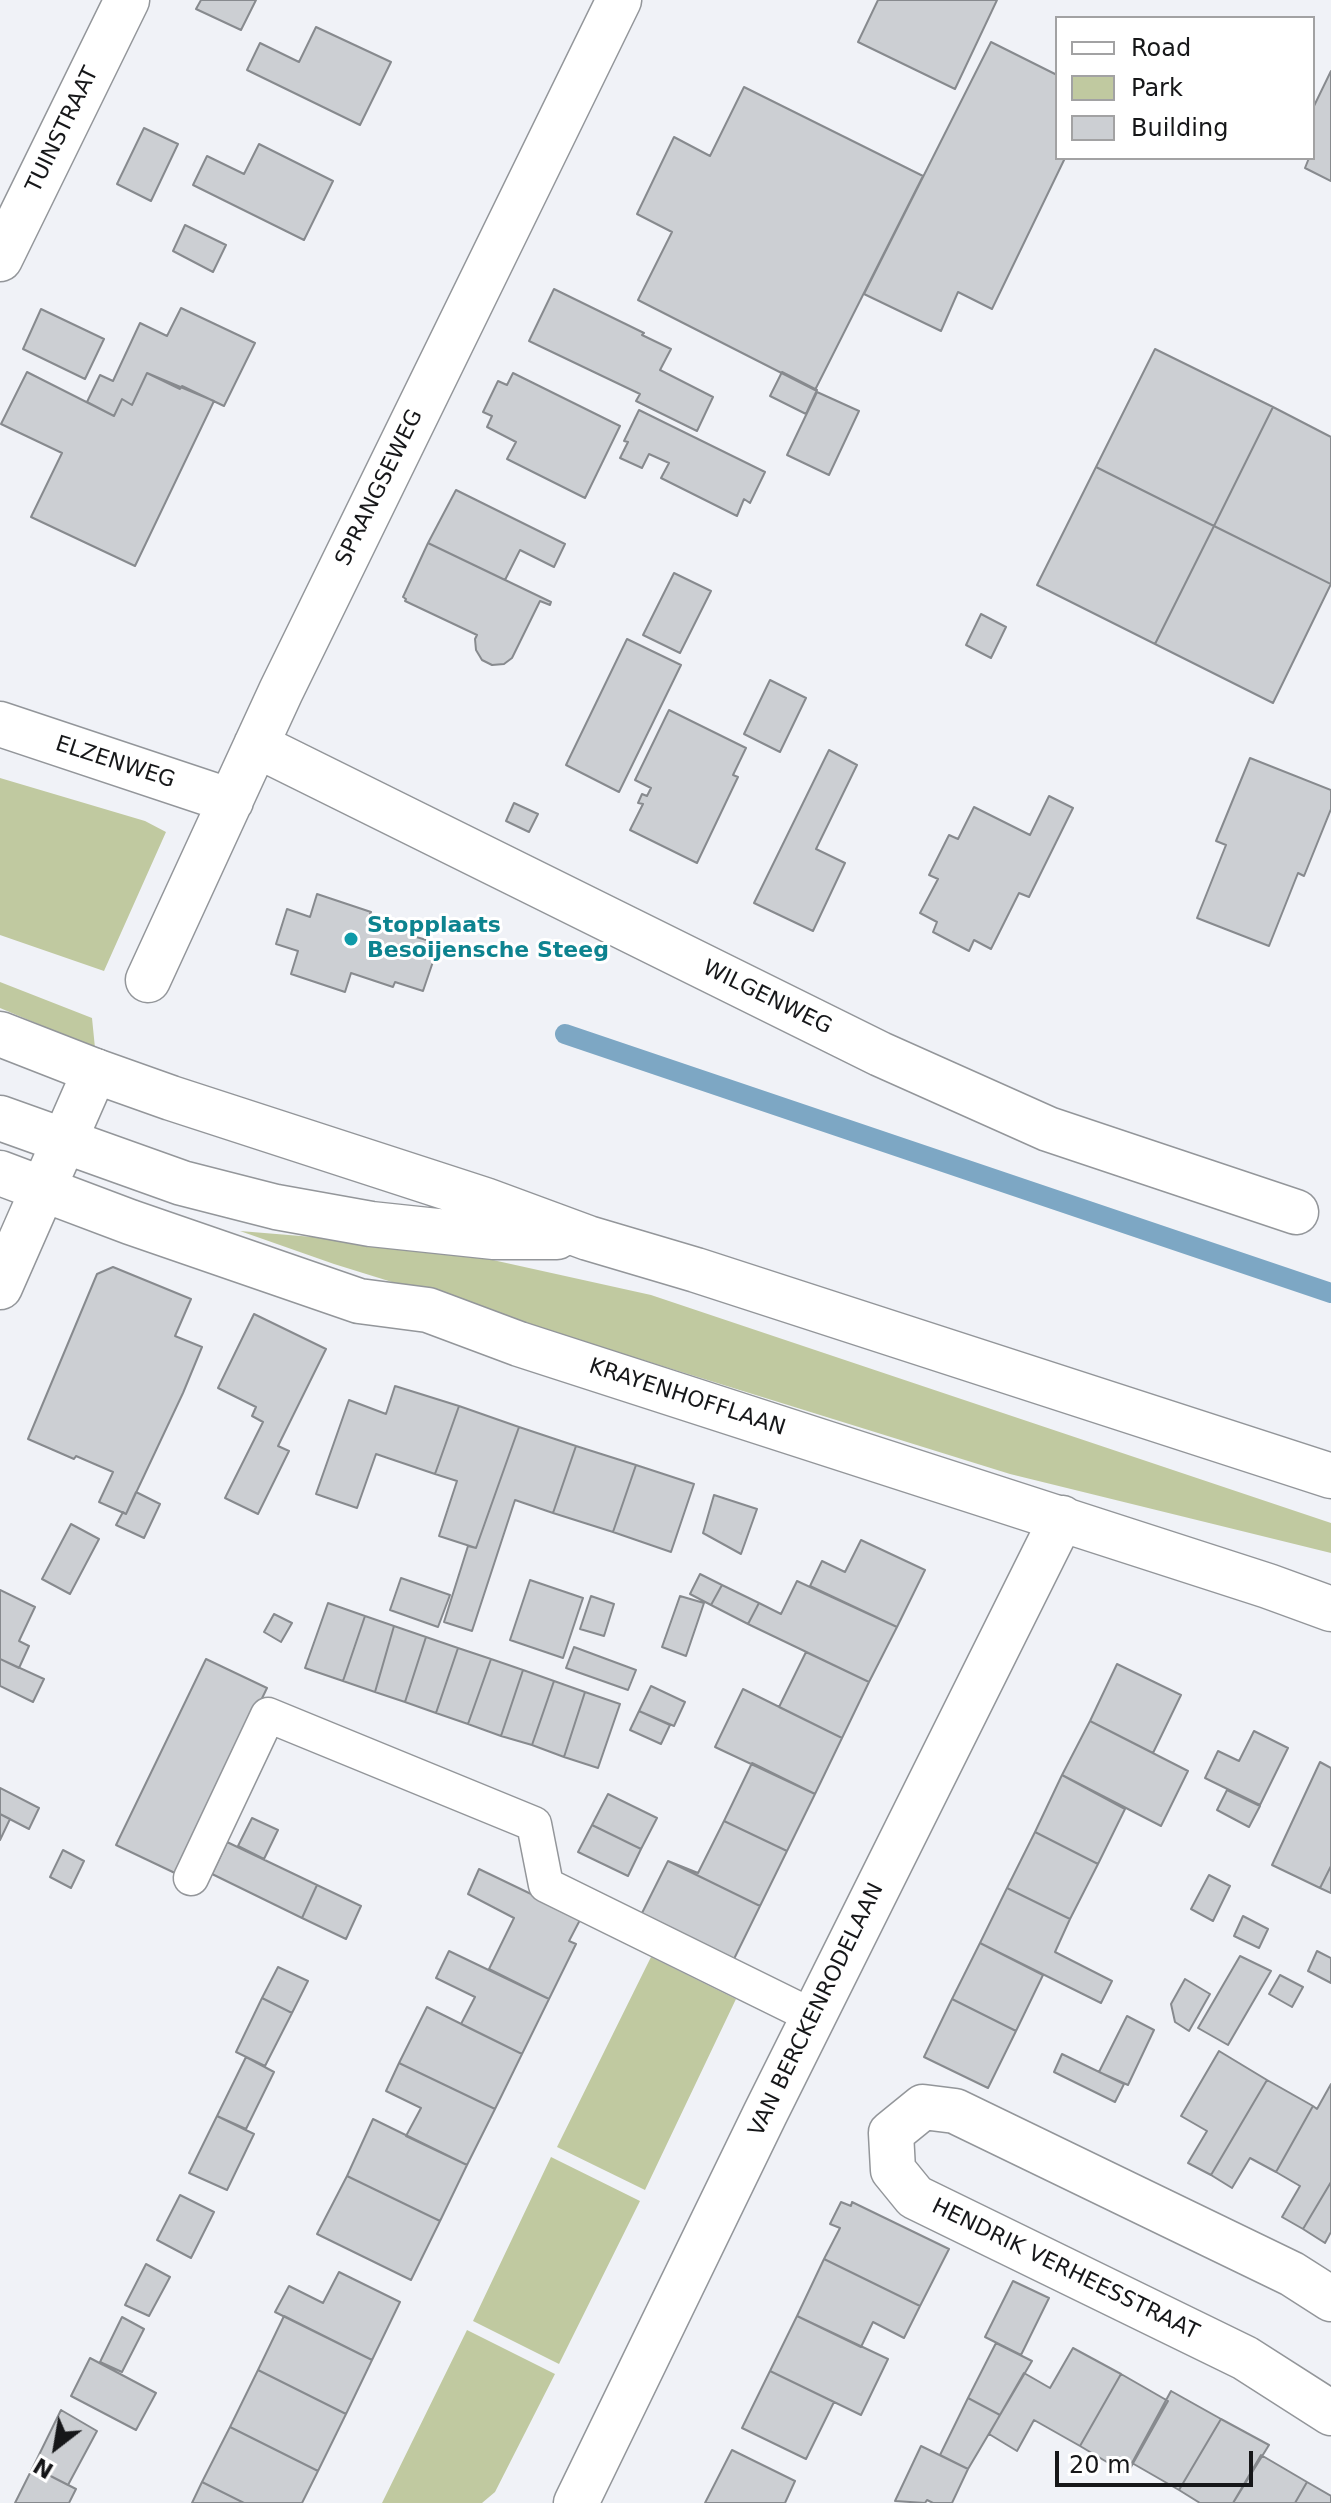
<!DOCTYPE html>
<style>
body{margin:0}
#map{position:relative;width:1331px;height:2503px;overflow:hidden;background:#f0f2f7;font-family:"DejaVu Sans",sans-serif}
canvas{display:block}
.legend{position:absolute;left:1055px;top:16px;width:260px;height:144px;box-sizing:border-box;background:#fff;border:2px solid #a2a2a3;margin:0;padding:10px 14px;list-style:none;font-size:24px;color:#161719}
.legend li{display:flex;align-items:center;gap:16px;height:40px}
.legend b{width:40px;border:2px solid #a2a2a3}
.north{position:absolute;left:16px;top:2407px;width:80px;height:80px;-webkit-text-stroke:6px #fff;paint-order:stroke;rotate:211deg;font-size:22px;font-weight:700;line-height:32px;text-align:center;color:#161719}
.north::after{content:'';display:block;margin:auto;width:28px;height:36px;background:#161719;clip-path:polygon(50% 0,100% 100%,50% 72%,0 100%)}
.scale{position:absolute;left:1055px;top:2451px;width:198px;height:36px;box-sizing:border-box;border:4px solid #161719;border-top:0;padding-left:10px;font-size:24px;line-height:28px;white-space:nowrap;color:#161719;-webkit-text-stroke:6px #fff;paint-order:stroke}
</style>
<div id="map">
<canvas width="1331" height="2503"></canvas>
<ul class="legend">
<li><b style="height:10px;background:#fff"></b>Road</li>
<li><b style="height:22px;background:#c0c9a0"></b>Park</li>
<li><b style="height:22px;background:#cccfd3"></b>Building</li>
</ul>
<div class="north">N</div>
<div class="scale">20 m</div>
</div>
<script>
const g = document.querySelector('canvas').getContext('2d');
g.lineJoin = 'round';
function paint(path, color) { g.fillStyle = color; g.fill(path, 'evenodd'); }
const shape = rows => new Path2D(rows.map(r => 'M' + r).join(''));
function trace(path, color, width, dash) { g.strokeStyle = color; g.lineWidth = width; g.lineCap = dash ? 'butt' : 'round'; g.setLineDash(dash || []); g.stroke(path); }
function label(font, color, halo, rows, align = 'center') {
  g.font = font + ' "DejaVu Sans",sans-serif'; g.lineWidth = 6; g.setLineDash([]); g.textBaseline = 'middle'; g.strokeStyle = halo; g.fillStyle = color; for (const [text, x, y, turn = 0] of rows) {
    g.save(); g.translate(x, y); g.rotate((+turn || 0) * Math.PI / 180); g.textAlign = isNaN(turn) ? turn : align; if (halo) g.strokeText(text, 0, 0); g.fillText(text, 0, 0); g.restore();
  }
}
paint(shape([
 [0,778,145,821,166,832,104,971,0,935],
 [0,982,92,1018,95,1048,0,1008],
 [240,1231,434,1247,651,1295,1331,1523,1331,1553,1010,1474,334,1264],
 [651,1957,736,1999,645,2190,557,2147],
 [551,2157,640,2201,559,2364,473,2321],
 [467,2330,555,2374,495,2492,482,2503,382,2503]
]), '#c0c9a0');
trace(shape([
 [565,1034,1331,1293]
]), '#7da7c4', 20);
const building = shape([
 [201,0,256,0,241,30,196,9,201,0],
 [878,0,997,0,955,89,858,42,878,0],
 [316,27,391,62,360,125,247,70,260,43,299,62,316,27],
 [991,42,1057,75,1057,158,1065,158,992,309,958,292,941,331,864,294,991,42],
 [1331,71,1331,181,1305,168,1309,158,1313,158,1313,108,1331,71],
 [744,87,923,176,815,390,638,300,672,232,637,214,674,137,710,156,744,87],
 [144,128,178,144,151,201,117,184,144,128],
 [259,144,333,181,304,240,193,185,207,156,244,174,259,144],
 [185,225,226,245,213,272,173,251,185,225],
 [554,289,644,333,642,335,671,349,660,370,713,397,697,431,636,401,640,394,529,341,554,289],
 [181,308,255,343,224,406,182,386,180,389,147,373,132,405,122,399,114,416,87,402,100,375,113,381,140,323,167,336,181,308],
 [41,309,104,339,85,379,23,349,41,309],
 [1155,349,1273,407,1214,526,1096,467,1155,349],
 [27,372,114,416,122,399,132,405,147,373,214,401,135,566,31,517,62,453,1,424,27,372],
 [782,372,817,390,806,414,770,396,782,372],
 [513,373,620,426,585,498,507,459,516,442,487,427,492,416,483,412,498,381,507,385,513,373],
 [817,392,859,411,829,475,787,455,817,392],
 [1273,407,1331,437,1331,584,1214,526,1273,407],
 [639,410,765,472,750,503,744,499,737,516,661,478,669,463,649,454,642,468,620,458,628,442,624,441,639,410],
 [1096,467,1214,526,1155,644,1037,585,1096,467],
 [456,490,565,544,554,567,520,550,505,580,428,543,456,490],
 [1214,526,1331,584,1273,703,1155,644,1214,526],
 [428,543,551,602,550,605,540,601,512,658,504,664,492,665,482,660,476,650,475,639,477,635,405,601,406,599,403,597,428,543],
 [674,573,711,591,680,653,643,635,674,573],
 [981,614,1006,627,991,658,966,645,981,614],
 [627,639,681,665,619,792,566,765,627,639],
 [770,680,806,698,780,752,744,734,770,680],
 [669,710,746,748,733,775,738,777,697,863,630,830,643,804,638,803,642,794,647,796,651,788,635,780,669,710],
 [829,750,857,765,816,849,845,863,813,931,754,903,829,750],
 [1250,758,1331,790,1331,809,1304,876,1298,873,1269,946,1197,918,1226,845,1216,841,1250,758],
 [1049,796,1073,808,1029,897,1019,893,991,949,974,940,969,951,933,932,937,922,920,913,938,879,929,875,949,835,958,839,974,807,1030,835,1049,796],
 [514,803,538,814,529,832,506,821,514,803],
 [317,894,371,912,370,914,413,929,410,935,439,944,423,991,395,982,393,987,351,973,345,992,291,974,298,951,276,944,287,909,310,917,317,894],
 [113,1267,191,1299,175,1336,202,1347,183,1393,126,1514,99,1502,113,1472,76,1456,74,1459,28,1439,97,1274,113,1267],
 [254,1314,326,1349,278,1446,289,1451,258,1514,225,1498,263,1422,252,1416,256,1407,218,1388,254,1314],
 [395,1386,459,1406,435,1474,376,1454,357,1508,316,1494,349,1400,386,1414,395,1386],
 [459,1406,519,1427,476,1548,439,1536,457,1481,435,1474,459,1406],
 [519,1427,576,1446,553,1513,515,1500,472,1631,444,1622,468,1546,476,1548,519,1427],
 [576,1446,636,1465,613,1532,553,1513,576,1446],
 [636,1465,694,1484,671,1552,613,1532,636,1465],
 [136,1492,160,1504,144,1538,116,1525,123,1512,126,1514,136,1492],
 [714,1495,757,1509,741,1554,703,1533,714,1495],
 [71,1524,99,1539,70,1594,42,1579,71,1524],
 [861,1540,925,1570,897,1627,810,1586,822,1561,845,1572,861,1540],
 [700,1574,722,1585,711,1605,690,1594,700,1574],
 [401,1578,450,1595,438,1627,390,1610,401,1578],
 [530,1580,583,1598,563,1658,510,1640,530,1580],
 [797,1581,897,1627,869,1682,748,1624,759,1603,781,1614,797,1581],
 [722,1585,759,1603,748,1624,711,1605,722,1585],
 [0,1590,35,1607,19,1641,29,1646,19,1668,0,1659,0,1590],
 [591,1596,614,1604,604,1636,580,1629,591,1596],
 [680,1596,704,1603,686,1656,662,1647,680,1596],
 [328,1603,365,1616,343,1681,305,1668,328,1603],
 [274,1614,292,1623,281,1642,264,1632,274,1614],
 [365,1616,394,1626,375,1692,343,1681,365,1616],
 [394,1626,426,1637,405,1702,375,1692,394,1626],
 [426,1637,458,1648,436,1713,405,1702,426,1637],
 [574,1647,636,1670,628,1690,566,1668,574,1647],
 [458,1648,491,1659,468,1724,436,1713,458,1648],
 [806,1652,869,1682,842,1738,779,1707,806,1652],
 [0,1659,44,1679,33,1702,0,1686,0,1659],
 [206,1659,267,1688,177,1874,116,1845,206,1659],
 [491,1659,523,1670,501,1736,468,1724,491,1659],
 [1117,1664,1181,1695,1153,1753,1090,1721,1117,1664],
 [523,1670,554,1681,532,1745,501,1736,523,1670],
 [554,1681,585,1692,564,1757,532,1745,554,1681],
 [651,1686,685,1702,674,1726,639,1711,651,1686],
 [743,1689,842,1738,815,1794,715,1747,743,1689],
 [585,1692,620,1704,598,1768,564,1757,585,1692],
 [639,1711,670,1725,661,1744,630,1730,639,1711],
 [1090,1721,1188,1771,1161,1826,1062,1775,1090,1721],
 [1254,1731,1288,1748,1260,1805,1205,1778,1218,1751,1239,1761,1254,1731],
 [1320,1762,1331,1768,1331,1866,1320,1888,1272,1865,1320,1762],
 [752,1763,815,1794,787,1851,724,1821,752,1763],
 [1062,1775,1125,1809,1098,1864,1035,1832,1062,1775],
 [0,1788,39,1808,29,1829,0,1814,0,1788],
 [1227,1790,1260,1806,1249,1827,1217,1810,1227,1790],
 [608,1794,657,1818,641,1849,592,1825,608,1794],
 [0,1814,10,1819,0,1840,0,1814],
 [252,1818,278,1830,264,1859,238,1846,252,1818],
 [724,1821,787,1851,760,1906,668,1861,698,1873,724,1821],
 [592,1825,641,1849,628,1876,578,1852,592,1825],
 [1035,1832,1098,1864,1070,1919,1007,1888,1035,1832],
 [227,1842,317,1885,302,1918,212,1874,227,1842],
 [63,1850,84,1861,71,1888,50,1877,63,1850],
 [668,1861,760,1906,732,1963,640,1917,668,1861],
 [1331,1866,1331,1893,1320,1888,1331,1866],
 [479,1869,581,1918,569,1941,576,1944,549,1999,489,1969,514,1918,468,1894,479,1869],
 [1209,1875,1230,1886,1213,1921,1191,1909,1209,1875],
 [317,1885,361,1906,346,1939,302,1918,317,1885],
 [1007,1888,1070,1919,1055,1952,1112,1981,1101,2003,980,1943,1007,1888],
 [1243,1916,1268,1929,1259,1948,1234,1936,1243,1916],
 [980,1943,1043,1975,1016,2031,952,1999,980,1943],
 [449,1951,549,1999,522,2054,461,2024,475,1997,436,1978,449,1951],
 [1317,1951,1331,1958,1331,1983,1308,1971,1317,1951],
 [1240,1956,1271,1971,1228,2045,1198,2028,1240,1956],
 [278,1967,308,1981,292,2013,262,1998,278,1967],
 [1280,1975,1303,1987,1292,2007,1269,1994,1280,1975],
 [1185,1979,1210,1994,1189,2031,1175,2022,1171,2004,1185,1979],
 [262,1998,292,2013,265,2066,236,2052,262,1998],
 [952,1999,1016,2031,988,2088,924,2057,952,1999],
 [427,2007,522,2054,495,2109,399,2063,427,2007],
 [1127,2016,1154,2030,1128,2085,1099,2072,1127,2016],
 [1219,2051,1267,2080,1211,2175,1188,2163,1207,2131,1181,2116,1219,2051],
 [1062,2054,1124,2084,1115,2102,1054,2072,1062,2054],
 [246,2057,274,2072,246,2129,217,2116,246,2057],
 [399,2063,495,2109,467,2165,406,2136,421,2108,386,2091,399,2063],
 [1267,2080,1313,2106,1276,2172,1250,2158,1232,2188,1211,2175,1267,2080],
 [1331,2084,1331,2182,1303,2229,1282,2217,1300,2186,1276,2172,1313,2106,1317,2109,1331,2084],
 [217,2116,254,2134,227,2190,189,2173,217,2116],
 [373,2119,467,2165,440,2221,347,2176,373,2119],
 [347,2176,440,2221,411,2280,317,2234,347,2176],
 [1331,2182,1331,2232,1325,2243,1303,2229,1331,2182],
 [180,2195,214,2212,191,2258,157,2240,180,2195],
 [841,2202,851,2206,852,2202,949,2249,920,2306,824,2259,840,2228,830,2224,841,2202],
 [824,2259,920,2306,904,2338,873,2322,861,2347,797,2316,824,2259],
 [146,2264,170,2277,149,2316,125,2305,146,2264],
 [339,2272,400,2302,372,2360,275,2312,289,2286,323,2303,339,2272],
 [1013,2281,1049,2298,1021,2355,985,2337,1013,2281],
 [284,2316,372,2360,346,2414,258,2370,284,2316],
 [797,2316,888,2359,861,2415,770,2371,797,2316],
 [122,2317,144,2329,122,2372,100,2362,122,2317],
 [996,2343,1032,2361,1000,2415,968,2398,996,2343],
 [1073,2348,1121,2374,1080,2446,1034,2420,1017,2451,989,2434,1024,2373,1050,2388,1073,2348],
 [90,2358,156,2393,136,2430,71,2396,90,2358],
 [258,2370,346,2414,318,2471,230,2427,258,2370],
 [770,2371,834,2402,806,2459,742,2428,770,2371],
 [1121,2374,1168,2401,1127,2474,1080,2446,1121,2374],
 [1171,2391,1221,2419,1179,2490,1132,2463,1171,2391],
 [968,2398,1000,2415,968,2469,940,2455,968,2398],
 [61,2410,97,2431,68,2485,33,2467,61,2410],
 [1221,2419,1269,2445,1233,2503,1200,2503,1179,2490,1221,2419],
 [230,2427,318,2471,302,2503,244,2503,202,2482,230,2427],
 [921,2446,968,2469,952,2503,933,2503,927,2500,925,2503,895,2501,921,2446],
 [732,2450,795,2481,785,2503,705,2503,732,2450],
 [1261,2455,1307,2482,1295,2503,1233,2503,1261,2455],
 [33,2467,76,2489,69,2503,15,2503,33,2467],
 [202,2482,244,2503,192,2503,202,2482],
 [1307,2482,1331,2496,1331,2503,1295,2503,1307,2482]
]);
paint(building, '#cccfd3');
trace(building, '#878a8e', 2);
const service = shape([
 [191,1878,268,1715,534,1824,546,1885,814,2017]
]);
const minor = shape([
 [0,259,127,0],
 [0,724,231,801],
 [256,745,880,1054,1048,1129,1296,1212],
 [148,980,281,691,619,0],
 [0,1173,130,1222,359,1301,428,1310,519,1344,1268,1586,1331,1609],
 [0,1287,95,1071],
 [1331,2299,1292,2274,955,2111,923,2107,891,2133,893,2170,915,2197,1245,2358,1331,2413],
 [576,2503,765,2114,1062,1518]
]);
const tertiary = shape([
 [0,1034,95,1071,171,1098,485,1200,588,1238,696,1270,1331,1476],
 [0,1118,182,1183,276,1207,371,1224,494,1237,557,1237]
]);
trace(service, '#93969a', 37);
trace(minor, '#93969a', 47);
trace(tertiary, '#93969a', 47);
trace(service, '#fff', 34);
trace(minor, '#fff', 44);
trace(tertiary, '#fff', 44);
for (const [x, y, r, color] of [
 [351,939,8,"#0f9aa8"]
]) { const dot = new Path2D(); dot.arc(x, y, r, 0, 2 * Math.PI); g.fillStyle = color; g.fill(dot); trace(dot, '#fff', 3); }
label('22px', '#161719', '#fff', [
 ["TUINSTRAAT",63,130,-64],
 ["SPRANGSEWEG",380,488,-64],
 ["ELZENWEG",115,763,18],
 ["WILGENWEG",767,998,26],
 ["KRAYENHOFFLAAN",687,1398,18],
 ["VAN BERCKENRODELAAN",817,2010,-64],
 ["HENDRIK VERHEESSTRAAT",1065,2270,26]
]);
label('bold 22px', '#0d838f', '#fff', [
 ["Stopplaats",367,926],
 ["Besoijensche Steeg",367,951]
], 'left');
</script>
